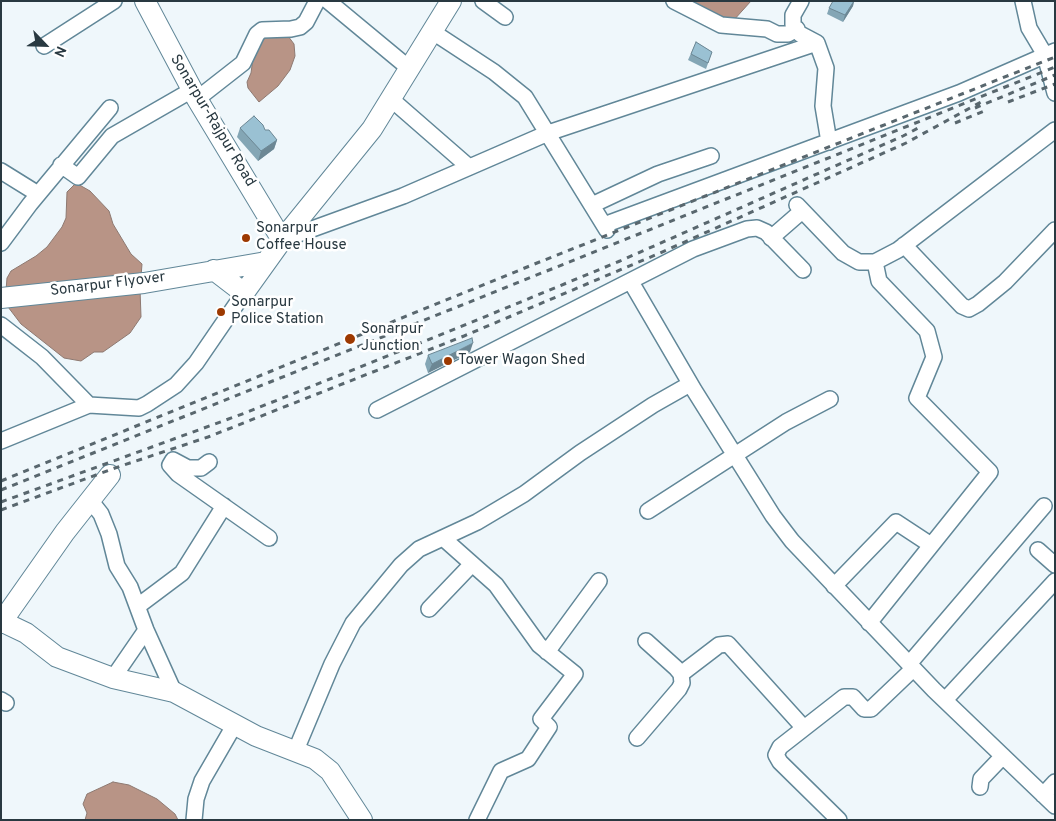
<!DOCTYPE html>
<style>
body{margin:0}
#map{position:relative;width:1056px;height:821px;overflow:hidden;background:#eff7fb;font-family:Overpass,sans-serif}
canvas{display:block}
.frame{position:absolute;inset:0;border:2px solid #293941;pointer-events:none}
.north{position:absolute;left:20px;top:20px;width:50px;height:50px;-webkit-text-stroke:4px #fff;paint-order:stroke;rotate:114deg;font-size:14px;font-weight:700;line-height:20px;text-align:center;color:#293941}
.north::after{content:'';display:block;margin:auto;width:18px;height:22px;background:#293941;clip-path:polygon(50% 0,100% 100%,50% 72%,0 100%)}
</style>
<div id="map">
<canvas width="1056" height="821"></canvas>
<div class="frame"></div>
<div class="north">N</div>
</div>
<script>
const g = document.querySelector('canvas').getContext('2d');
g.lineJoin = 'round';
function paint(path, color) { g.fillStyle = color; g.fill(path, 'evenodd'); }
const shape = rows => new Path2D(rows.map(r => 'M' + r).join(''));
function trace(path, color, width, dash) { g.strokeStyle = color; g.lineWidth = width; g.lineCap = dash ? 'butt' : 'round'; g.setLineDash(dash || []); g.stroke(path); }
function label(font, color, halo, rows, align = 'center') {
  g.font = font + ' Overpass,sans-serif'; g.lineWidth = 5; g.setLineDash([]); g.textBaseline = 'middle'; g.strokeStyle = halo; g.fillStyle = color; for (const [text, x, y, turn = 0] of rows) {
    g.save(); g.translate(x, y); g.rotate((+turn || 0) * Math.PI / 180); g.textAlign = isNaN(turn) ? turn : align; if (halo) g.strokeText(text, 0, 0); g.fillText(text, 0, 0); g.restore();
  }
}
const water = shape([
 [688,1,751,1,733,21,688,1],
 [262,34,288,36,294,44,295,56,290,70,278,86,259,102,248,88,247,82,251,73,254,51,262,34],
 [76,183,90,191,109,211,113,224,131,254,142,264,140,289,141,317,130,333,103,352,94,352,81,361,64,358,21,324,5,303,7,278,11,271,36,256,47,247,62,227,66,218,67,192,76,183],
 [113,782,129,785,157,799,175,814,178,820,85,820,87,813,83,804,87,794,113,782]
]);
paint(water, '#b89486');
trace(water, '#8d7971', 1);
const minor = shape([
 [328,1,410,69],
 [483,1,505,17],
 [674,1,721,25,767,29,777,34,788,34,797,29],
 [801,1,793,15,793,25,800,34,817,43,826,68,823,106,829,142],
 [1023,1,1029,28,1045,55,1055,93],
 [433,32,494,72,525,97,607,230],
 [44,46,114,1],
 [197,99,243,63,257,34,262,30,291,29,300,27,306,22,317,1],
 [391,99,469,167],
 [61,165,78,177,112,136,192,90],
 [1,171,38,194],
 [592,205,658,174,711,156],
 [797,205,843,253,859,262,875,262,898,250,1055,130],
 [604,225,959,93,1055,51],
 [771,238,802,211],
 [282,240,403,196,548,133,817,43],
 [1,243,30,204,110,108],
 [904,245,962,306,969,309,978,304,1005,282,1055,230],
 [631,282,694,390,773,516,792,541,934,690,1055,806],
 [1,325,42,357,89,405],
 [377,410,693,249,747,229,757,228,766,232,803,270],
 [1,441,89,405,139,408,147,404,176,385,196,363,244,293],
 [209,462,201,468,188,468,173,460,170,465,178,474,269,538],
 [90,500,101,514,109,534,117,566,130,587,146,630,174,692],
 [648,511,786,422,830,399],
 [443,538,496,585,539,645,575,674,541,719,549,727,528,759,501,771,477,820],
 [1038,550,1055,565],
 [834,586,896,522,931,545],
 [138,606,182,573,224,506],
 [429,609,472,564],
 [869,623,990,472,917,398,934,357,927,331,879,281,875,262],
 [547,652,599,581],
 [909,664,1044,506],
 [681,674,719,645,728,644,804,728],
 [113,678,146,630],
 [1,700,6,703],
 [945,700,1055,581],
 [637,738,679,689,682,683,681,674,676,668,646,641],
 [296,750,332,664,353,623,401,565,419,549,477,522,524,494,580,453,653,405,690,384],
 [980,787,981,779,1003,756],
 [1043,795,1055,782],
 [194,820,196,799,202,781,235,724],
 [839,820,780,762,776,755,780,747,844,697,853,697,864,709,871,709,913,669]
]);
const major = shape([
 [145,1,197,99,282,240],
 [214,270,244,293,282,240,372,129,451,1],
 [1,298,144,283,266,262],
 [3,622,26,633,57,657,113,678,174,692,256,736,315,759,330,771,362,820],
 [1,623,65,532,110,475]
]);
trace(minor, '#618798', 18);
trace(major, '#618798', 22);
trace(minor, '#fff', 15);
trace(major, '#fff', 20);
trace(shape([
 [1008,102,1055,84],
 [975,108,1055,75],
 [955,123,987,110],
 [1,481,537,263,1055,57],
 [1,490,1055,67],
 [1,502,245,413,460,327,620,261,903,136,922,126],
 [1,510,115,468,208,437,464,336,660,253,906,143,981,102]
]), '#59676e', 3, [6, 6]);
paint(shape([
 [854,1,853,6,843,22,827,14,829,8],
 [696,42,712,52,706,69,688,60],
 [240,128,277,140,274,149,258,161,237,137],
 [470,352,428,373,425,364,428,355]
]), '#84a6b5');
paint(shape([
 [854,1,853,6,843,22,845,15],
 [277,140,274,149,258,161,261,151],
 [473,343,470,352,428,373,432,364]
]), '#6c8794');
const building = shape([
 [833,1,854,1,845,15,829,8,833,1],
 [696,42,712,52,708,63,691,54,696,42],
 [254,116,263,125,265,130,269,130,277,140,261,151,240,128,254,116],
 [472,338,473,343,432,364,428,355,472,338]
]);
paint(building, '#9ac1d3');
trace(building, '#6c8794', 1);
for (const [x, y, r, color] of [
 [246,238,5,"#9d3901"],
 [221,312,5,"#9d3901"],
 [350,339,6,"#9d3901"],
 [448,361,5,"#9d3901"]
]) { const dot = new Path2D(); dot.arc(x, y, r, 0, 2 * Math.PI); g.fillStyle = color; g.fill(dot); trace(dot, '#fff', 2); }
label('15px', '#293941', '#fff', [
 ["Sonarpur-Rajpur Road",212,121,59],
 ["Sonarpur Flyover",108,285,-7]
]);
label('15px', '#293941', '#fff', [
 ["Sonarpur",256,229],
 ["Coffee House",256,246],
 ["Sonarpur",231,303],
 ["Police Station",231,320],
 ["Sonarpur",361,330],
 ["Junction",361,347],
 ["Tower Wagon Shed",458,361]
], 'left');
</script>
